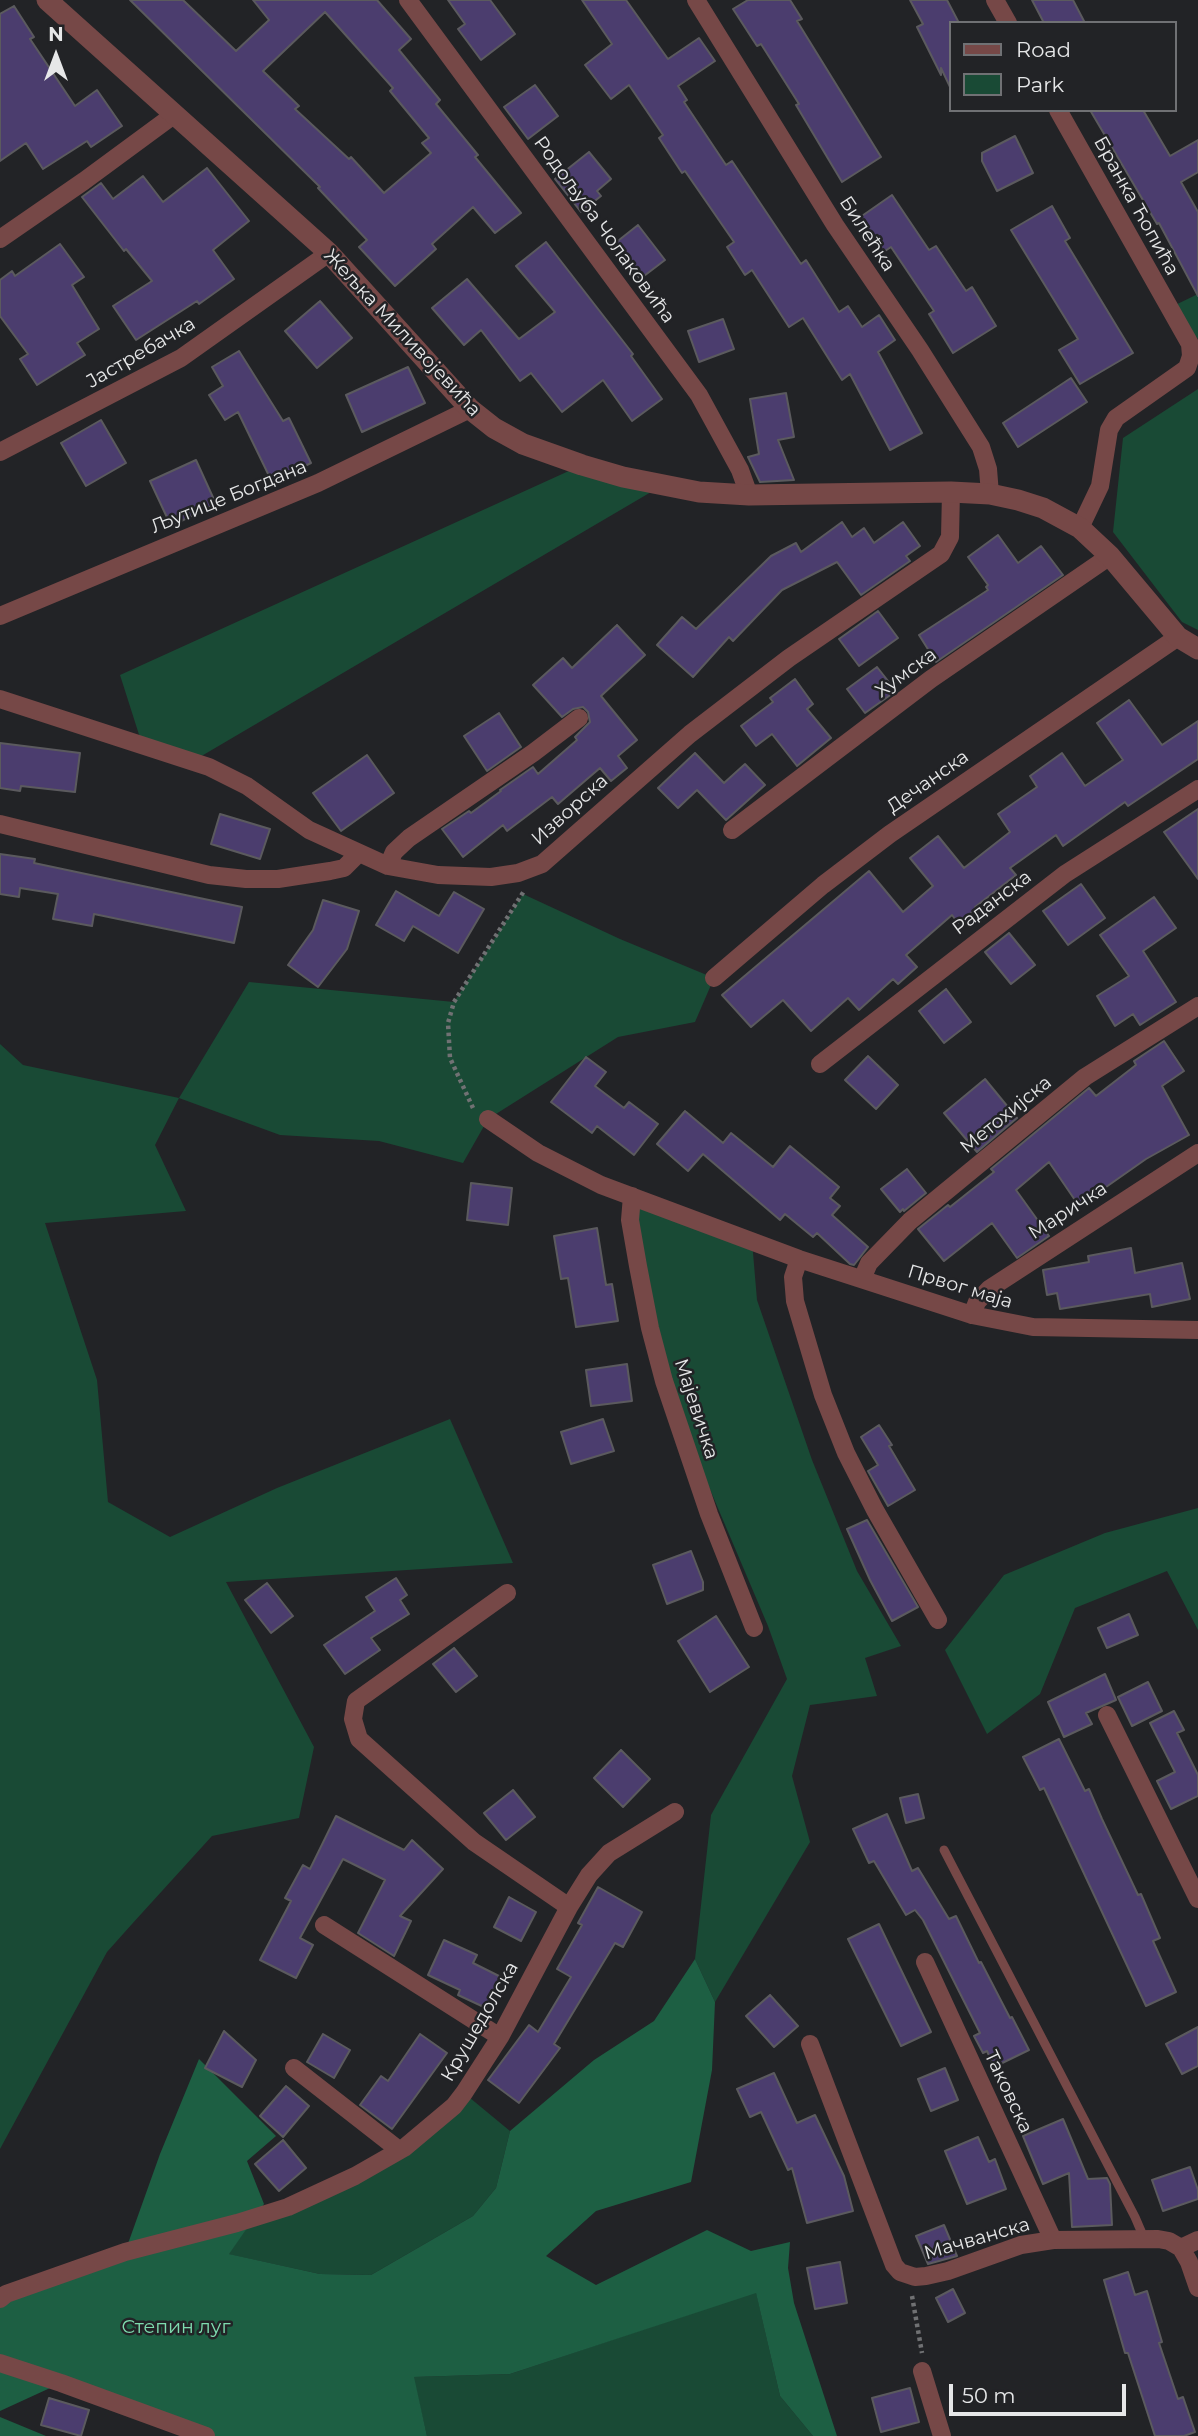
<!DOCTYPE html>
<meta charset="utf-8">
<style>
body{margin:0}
#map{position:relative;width:1198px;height:2436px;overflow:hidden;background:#222326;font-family:Montserrat,sans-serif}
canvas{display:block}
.legend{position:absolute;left:949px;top:21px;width:228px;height:91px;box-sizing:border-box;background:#222326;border:2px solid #707174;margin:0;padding:9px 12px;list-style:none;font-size:21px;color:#e6e7e8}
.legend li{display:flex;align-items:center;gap:14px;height:35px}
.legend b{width:35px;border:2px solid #707174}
.north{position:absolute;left:21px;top:21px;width:70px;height:70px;-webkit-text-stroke:5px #222326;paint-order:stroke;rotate:0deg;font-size:19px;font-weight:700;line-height:28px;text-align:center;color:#e6e7e8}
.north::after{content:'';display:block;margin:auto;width:24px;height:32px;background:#e6e7e8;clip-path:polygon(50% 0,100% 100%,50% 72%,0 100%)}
.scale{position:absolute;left:949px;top:2384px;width:177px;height:32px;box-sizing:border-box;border:4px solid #e6e7e8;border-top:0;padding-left:9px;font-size:21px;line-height:24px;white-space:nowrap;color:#e6e7e8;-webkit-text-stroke:5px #222326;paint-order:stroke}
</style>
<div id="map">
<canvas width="1198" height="2436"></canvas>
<ul class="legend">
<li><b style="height:9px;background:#764847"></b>Road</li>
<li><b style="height:19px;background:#194a35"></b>Park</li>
</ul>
<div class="north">N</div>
<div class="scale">50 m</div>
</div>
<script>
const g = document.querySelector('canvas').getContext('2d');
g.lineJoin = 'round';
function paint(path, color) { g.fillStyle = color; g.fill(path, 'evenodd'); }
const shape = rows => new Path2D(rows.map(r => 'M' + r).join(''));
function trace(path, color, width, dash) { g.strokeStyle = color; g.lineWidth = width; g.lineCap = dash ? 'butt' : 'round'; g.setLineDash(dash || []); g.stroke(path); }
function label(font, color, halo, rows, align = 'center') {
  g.font = font + ' Montserrat,sans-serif'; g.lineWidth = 5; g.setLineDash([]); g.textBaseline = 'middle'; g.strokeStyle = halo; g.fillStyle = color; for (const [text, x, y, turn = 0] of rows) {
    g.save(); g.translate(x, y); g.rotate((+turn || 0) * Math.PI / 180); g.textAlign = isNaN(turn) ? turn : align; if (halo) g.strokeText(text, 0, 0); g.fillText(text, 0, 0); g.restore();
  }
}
paint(shape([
 [1198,294,1198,339,1169,308],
 [1198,389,1198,630,1182,622,1113,532,1123,438],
 [582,465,663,485,193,761,142,744,120,675],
 [523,894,620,939,714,978,695,1022,618,1037,488,1119,463,1163,379,1141,280,1135,179,1098,155,1145,186,1211,45,1223,97,1380,108,1502,170,1537,277,1488,450,1419,513,1563,226,1582,314,1747,299,1818,212,1836,132,1924,107,1952,0,2149,0,1044,23,1065,179,1098,249,982,454,1002],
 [632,1196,752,1241,757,1300,812,1460,857,1571,901,1646,865,1658,877,1696,810,1705,792,1776,810,1842,715,2002,695,1959,711,1815,787,1679,768,1626,664,1381],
 [1198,1508,1198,1630,1167,1571,1075,1608,1040,1694,987,1734,945,1650,1004,1575,1105,1533],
 [464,2093,510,2131,496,2188,473,2216,371,2275,320,2274,228,2254,254,2218,355,2176],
 [756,2292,780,2396,813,2436,427,2436,413,2377,510,2374]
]), '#194a35');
paint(shape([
 [695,1959,715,2002,712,2070,691,2182,596,2211,546,2256,596,2285,707,2230,751,2251,790,2242,788,2268,794,2303,837,2436,813,2436,780,2396,756,2293,510,2374,414,2377,427,2436,206,2436,61,2383,0,2411,0,2295,125,2252,160,2154,199,2059,276,2136,247,2161,264,2204,229,2254,320,2274,371,2275,473,2216,496,2188,510,2131,594,2060,654,2021],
 [0,2417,46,2436,0,2436]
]), '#1d5f43');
const building = shape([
 [130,0,183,0,236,51,269,20,253,0,377,0,411,39,399,50,440,100,436,104,478,155,475,157,521,213,495,233,473,207,432,244,436,249,395,286,359,247,367,240,318,188,320,187,130,0],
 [325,12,393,88,390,91,429,138,422,143,431,153,384,193,351,157,349,159,295,109,299,106,263,71,325,12],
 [448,0,490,0,515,34,481,60,458,29,465,24,448,0],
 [582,0,626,0,668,59,699,38,715,61,678,86,687,100,684,102,726,165,732,161,801,264,806,260,839,312,848,306,862,327,879,315,895,340,878,352,922,433,890,450,850,374,842,380,803,318,789,327,752,270,745,275,727,247,734,242,685,171,682,173,659,138,663,135,629,85,611,99,585,65,612,44,582,0],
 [748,0,790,0,802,19,797,21,881,157,842,182,796,105,799,104,761,44,757,46,733,9,748,0],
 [910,0,947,0,959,23,951,23,951,89,941,68,941,75,917,27,923,24,910,0],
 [1032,0,1073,0,1085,23,1044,23,1032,0],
 [14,6,34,37,30,39,75,106,97,90,122,126,91,147,87,141,43,169,26,143,0,161,0,14,14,6],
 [535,85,558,116,528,139,504,107,535,85],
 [1090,110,1143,110,1170,156,1198,140,1198,172,1181,182,1198,212,1198,296,1159,223,1157,224,1090,110],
 [1015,136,1033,173,997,191,982,161,982,153,1015,136],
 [589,152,611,179,597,191,601,196,581,212,555,179,589,152],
 [207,168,249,221,213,250,234,279,199,304,197,301,136,340,113,306,152,281,126,249,124,251,82,197,101,183,113,199,143,176,163,202,207,168],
 [892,195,929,250,936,246,966,291,972,287,996,326,953,353,929,314,934,311,891,247,882,253,859,218,892,195],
 [1052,206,1070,238,1065,241,1133,353,1080,384,1059,350,1078,339,1011,230,1052,206],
 [638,225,665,260,640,279,614,244,638,225],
 [546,242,633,354,631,356,662,399,632,421,603,380,562,412,531,373,520,381,481,330,464,345,432,308,467,279,519,339,555,312,516,266,546,242],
 [60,244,84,277,72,285,99,329,77,343,85,355,37,385,20,359,28,354,0,316,0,280,12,271,15,276,60,244],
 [320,301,352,338,317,368,285,331,320,301],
 [723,319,734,349,699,362,688,331,723,319],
 [239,351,283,421,289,418,311,463,272,482,238,412,225,420,209,395,223,386,212,367,239,351],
 [408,367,425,403,362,432,346,395,408,367],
 [1071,378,1087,402,1018,447,1003,423,1071,378],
 [786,393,794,437,778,440,794,480,760,482,748,457,759,454,750,399,786,393],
 [101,420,126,463,86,486,61,443,101,420],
 [196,460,216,504,171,526,150,481,196,460],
 [842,522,852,537,864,528,874,543,903,522,920,546,906,556,910,561,861,595,837,562,782,590,733,641,729,637,693,677,657,645,682,617,696,629,771,556,796,543,801,552,842,522],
 [998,535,1018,563,1041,546,1063,575,936,662,919,635,988,590,986,587,988,585,968,557,998,535],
 [878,611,898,638,859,666,839,639,878,611],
 [617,625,645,655,601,696,637,740,618,756,627,768,611,781,600,768,558,804,552,797,507,831,503,825,463,857,442,829,469,811,471,813,501,791,500,790,533,767,538,774,577,740,575,737,590,722,588,712,583,707,573,709,562,717,533,685,563,658,572,668,617,625],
 [877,667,896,691,865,713,847,689,877,667],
 [795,679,813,704,807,709,831,738,797,766,772,734,756,746,741,726,773,702,770,698,795,679],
 [1129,700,1162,745,1198,721,1198,759,1128,806,1125,802,1063,846,1056,835,1010,868,1016,875,975,907,976,909,958,923,952,915,906,955,917,967,898,984,893,979,859,1010,848,998,811,1031,783,1000,751,1027,722,995,869,871,903,912,933,886,910,858,938,836,964,868,1010,832,998,814,1037,787,1030,776,1062,753,1085,786,1123,760,1097,723,1129,700],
 [499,713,521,747,487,771,464,736,499,713],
 [0,743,80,753,75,792,21,786,20,791,0,788,0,743],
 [695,753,724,783,745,764,765,785,726,820,697,790,678,808,658,788,695,753],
 [367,755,394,793,341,831,313,793,367,755],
 [1198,809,1198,879,1164,832,1198,809],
 [220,814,270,829,260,859,211,844,220,814],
 [0,854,35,859,34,863,242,907,234,943,94,914,92,926,53,919,58,894,20,888,19,897,0,894,0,854],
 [1081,884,1105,918,1068,945,1043,911,1081,884],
 [396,891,439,916,454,892,484,909,458,953,413,926,404,941,376,925,396,891],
 [1154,897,1176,928,1143,951,1176,1002,1140,1025,1133,1014,1115,1026,1097,996,1129,976,1100,935,1154,897],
 [323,900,359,911,347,949,318,987,288,965,313,930,323,900],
 [1009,933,1035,965,1011,984,985,952,1009,933],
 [946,989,971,1022,944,1043,919,1011,946,989],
 [1164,1041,1184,1071,1162,1086,1189,1135,1146,1159,1079,1206,1049,1162,1016,1190,1049,1236,1017,1258,992,1223,944,1261,918,1229,948,1205,950,1207,994,1172,991,1169,1089,1088,1096,1096,1136,1065,1134,1061,1164,1041],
 [868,1056,898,1085,876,1109,845,1080,868,1056],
 [586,1057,606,1072,595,1086,624,1108,629,1102,658,1124,634,1155,597,1126,592,1133,551,1102,586,1057],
 [985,1079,1017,1118,977,1152,944,1113,985,1079],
 [685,1111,723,1143,731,1133,773,1167,790,1146,839,1187,830,1198,840,1206,832,1215,868,1247,854,1265,850,1264,817,1233,813,1237,785,1214,780,1220,703,1154,688,1171,657,1144,685,1111],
 [907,1169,926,1193,904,1211,903,1209,900,1212,881,1189,907,1169],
 [471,1183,512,1188,508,1225,467,1220,471,1183],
 [597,1228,606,1285,612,1284,618,1321,576,1327,568,1278,561,1279,554,1236,597,1228],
 [1131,1248,1135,1273,1182,1263,1190,1299,1152,1307,1150,1294,1060,1309,1057,1293,1047,1295,1043,1270,1089,1262,1088,1256,1131,1248],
 [627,1364,632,1401,591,1406,586,1370,627,1364],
 [603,1419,614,1451,571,1464,561,1432,603,1419],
 [879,1425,892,1445,889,1446,915,1490,888,1506,868,1471,878,1465,861,1437,879,1425],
 [867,1520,918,1607,892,1621,870,1580,847,1529,867,1520],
 [691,1551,703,1582,703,1590,667,1604,653,1565,691,1551],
 [396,1578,407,1595,400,1600,409,1614,371,1638,380,1650,345,1674,324,1645,375,1611,366,1597,396,1578],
 [267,1583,293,1616,271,1633,245,1600,267,1583],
 [1129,1614,1138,1635,1107,1648,1098,1628,1129,1614],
 [716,1616,749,1667,710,1692,678,1641,716,1616],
 [454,1648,477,1676,456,1692,433,1664,454,1648],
 [1105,1674,1116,1700,1086,1713,1092,1724,1064,1737,1048,1702,1105,1674],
 [1148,1682,1162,1711,1132,1726,1118,1697,1148,1682],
 [1174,1711,1184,1730,1177,1733,1198,1775,1198,1796,1171,1809,1157,1781,1175,1772,1150,1723,1174,1711],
 [1059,1739,1085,1791,1089,1789,1102,1819,1138,1895,1141,1894,1160,1938,1153,1941,1176,1992,1146,2006,1044,1788,1040,1790,1023,1757,1059,1739],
 [621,1750,650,1779,623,1807,594,1778,621,1750],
 [513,1790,535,1817,506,1840,484,1813,513,1790],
 [918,1794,924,1818,906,1823,900,1798,918,1794],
 [887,1814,912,1871,918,1868,949,1919,956,1916,979,1963,981,1962,1010,2018,1012,2017,1029,2050,994,2067,987,2051,983,2053,974,2036,980,2033,923,1920,915,1910,906,1915,874,1861,869,1863,853,1829,887,1814],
 [336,1816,404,1850,412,1840,443,1869,400,1916,411,1921,394,1956,358,1933,385,1880,343,1859,300,1938,313,1945,296,1978,260,1960,291,1901,285,1898,303,1865,310,1869,336,1816],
 [598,1887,642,1912,623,1947,615,1943,554,2044,560,2048,519,2103,488,2080,529,2025,538,2032,571,1977,557,1969,582,1925,578,1923,598,1887],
 [509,1897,536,1912,521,1941,494,1927,509,1897],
 [879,1924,931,2032,901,2046,848,1939,879,1924],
 [444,1940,477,1955,473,1963,501,1977,486,2008,458,1995,460,1990,428,1975,444,1940],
 [770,1995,798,2026,774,2047,746,2016,770,1995],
 [1198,2027,1198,2066,1182,2074,1166,2044,1198,2027],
 [224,2031,256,2060,242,2087,205,2068,224,2031],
 [323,2034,350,2050,334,2078,307,2062,323,2034],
 [420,2034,447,2053,392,2129,360,2105,381,2076,388,2081,420,2034],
 [945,2068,958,2100,931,2111,918,2079,945,2068],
 [774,2073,797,2123,815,2115,844,2176,853,2211,807,2223,792,2168,788,2170,761,2112,750,2117,737,2089,774,2073],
 [286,2086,309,2106,283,2137,260,2116,286,2086],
 [1063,2119,1088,2179,1107,2178,1110,2184,1112,2225,1072,2227,1069,2173,1043,2184,1023,2136,1063,2119],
 [978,2137,989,2162,995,2159,1006,2189,967,2204,945,2151,978,2137],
 [283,2140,306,2168,279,2191,255,2164,283,2140],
 [1190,2167,1198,2190,1198,2199,1163,2211,1152,2180,1190,2167],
 [944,2225,957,2256,928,2264,916,2236,944,2225],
 [840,2262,847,2303,815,2309,807,2268,840,2262],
 [1128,2272,1135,2295,1147,2291,1162,2342,1159,2343,1178,2399,1183,2397,1195,2432,1184,2436,1155,2436,1128,2353,1125,2353,1104,2280,1128,2272],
 [953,2289,965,2313,948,2322,936,2298,953,2289],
 [910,2388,919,2422,881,2432,872,2398,910,2388],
 [49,2398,89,2410,81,2436,41,2425,49,2398]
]);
paint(building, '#4b3d6e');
trace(building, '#5b5a5e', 2);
trace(shape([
 [473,1108,450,1058,448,1023,454,1002,524,891],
 [912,2296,922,2353]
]), '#707173', 4.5, [3.5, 3.5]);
trace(shape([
 [944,1850,1135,2217,1144,2238]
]), '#764847', 9);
trace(shape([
 [408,0,699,395,740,470,749,495],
 [696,0,835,225,920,350,981,447,988,469,990,494],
 [995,0,1008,23],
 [1058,110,1190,344,1191,356,1187,368,1116,418,1109,430,1100,486,1080,528],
 [0,239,84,181,175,114],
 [0,452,181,358,329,253],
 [0,616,318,483,470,409],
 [0,699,209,767,247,786,309,830,388,866,438,875,491,877,518,873,542,864,690,734,789,658,941,554,950,537,951,492],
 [0,824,209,875,246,879,278,879,330,871,344,868,359,853],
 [732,830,931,679,1110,556],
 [388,866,394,852,409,838,533,753,579,718],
 [714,978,823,885,890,834,1178,637],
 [820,1064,1065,874,1198,789],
 [488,1119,538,1153,601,1185,799,1259,972,1315,1033,1327,1198,1330],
 [632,1196,630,1220,638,1266,650,1328,664,1381,709,1514,754,1628],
 [799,1259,793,1277,795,1301,823,1395,846,1453,875,1510,938,1620],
 [862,1279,869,1263,910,1221,1085,1077,1198,1006],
 [972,1315,977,1302,989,1289,1198,1153],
 [507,1593,356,1701,353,1719,359,1739,474,1842,569,1907],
 [1107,1715,1198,1899],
 [324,1925,500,2037],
 [925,1962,1053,2240],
 [810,2044,894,2265,900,2272,915,2277,926,2276,948,2271,1021,2245,1053,2240,1158,2239,1169,2241,1181,2248,1189,2262,1198,2288],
 [294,2068,399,2150],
 [1181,2248,1198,2240],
 [0,2299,6,2294,125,2252,237,2223,288,2207,355,2176,404,2148,454,2106,464,2093,500,2037,569,1907,589,1875,609,1853,675,1812],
 [0,2363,61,2383,206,2436],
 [922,2371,942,2436]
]), '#764847', 18);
trace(shape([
 [47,0,329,253,470,409,494,428,523,444,582,465,623,477,699,492,749,495,951,492,990,494,1018,500,1043,508,1080,528,1110,556,1178,637,1198,649]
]), '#764847', 21);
label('19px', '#e6e7e8', '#222326', [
 ["Бранка Ћопића",1136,206,61],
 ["Родољуба Чолаковића",604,230,54],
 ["Билећка",867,234,57],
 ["Жељка Миливојевића",402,333,47],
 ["Јастребачка",141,353,-30],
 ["Љутице Богдана",229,497,-22],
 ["Хумска",906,673,-36],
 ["Дечанска",928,782,-35],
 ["Изворска",570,810,-42],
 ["Раданска",992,903,-37],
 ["Метохијска",1006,1115,-39],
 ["Маричка",1068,1211,-33],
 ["Првог маја",960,1287,17],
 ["Мајевичка",696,1409,72],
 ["Крушедолска",480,2022,-60],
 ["Таковска",1008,2092,65],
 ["Мачванска",977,2239,-16]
]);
label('19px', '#7edcaf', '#222326', [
 ["Степин луг",176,2327]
]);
</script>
